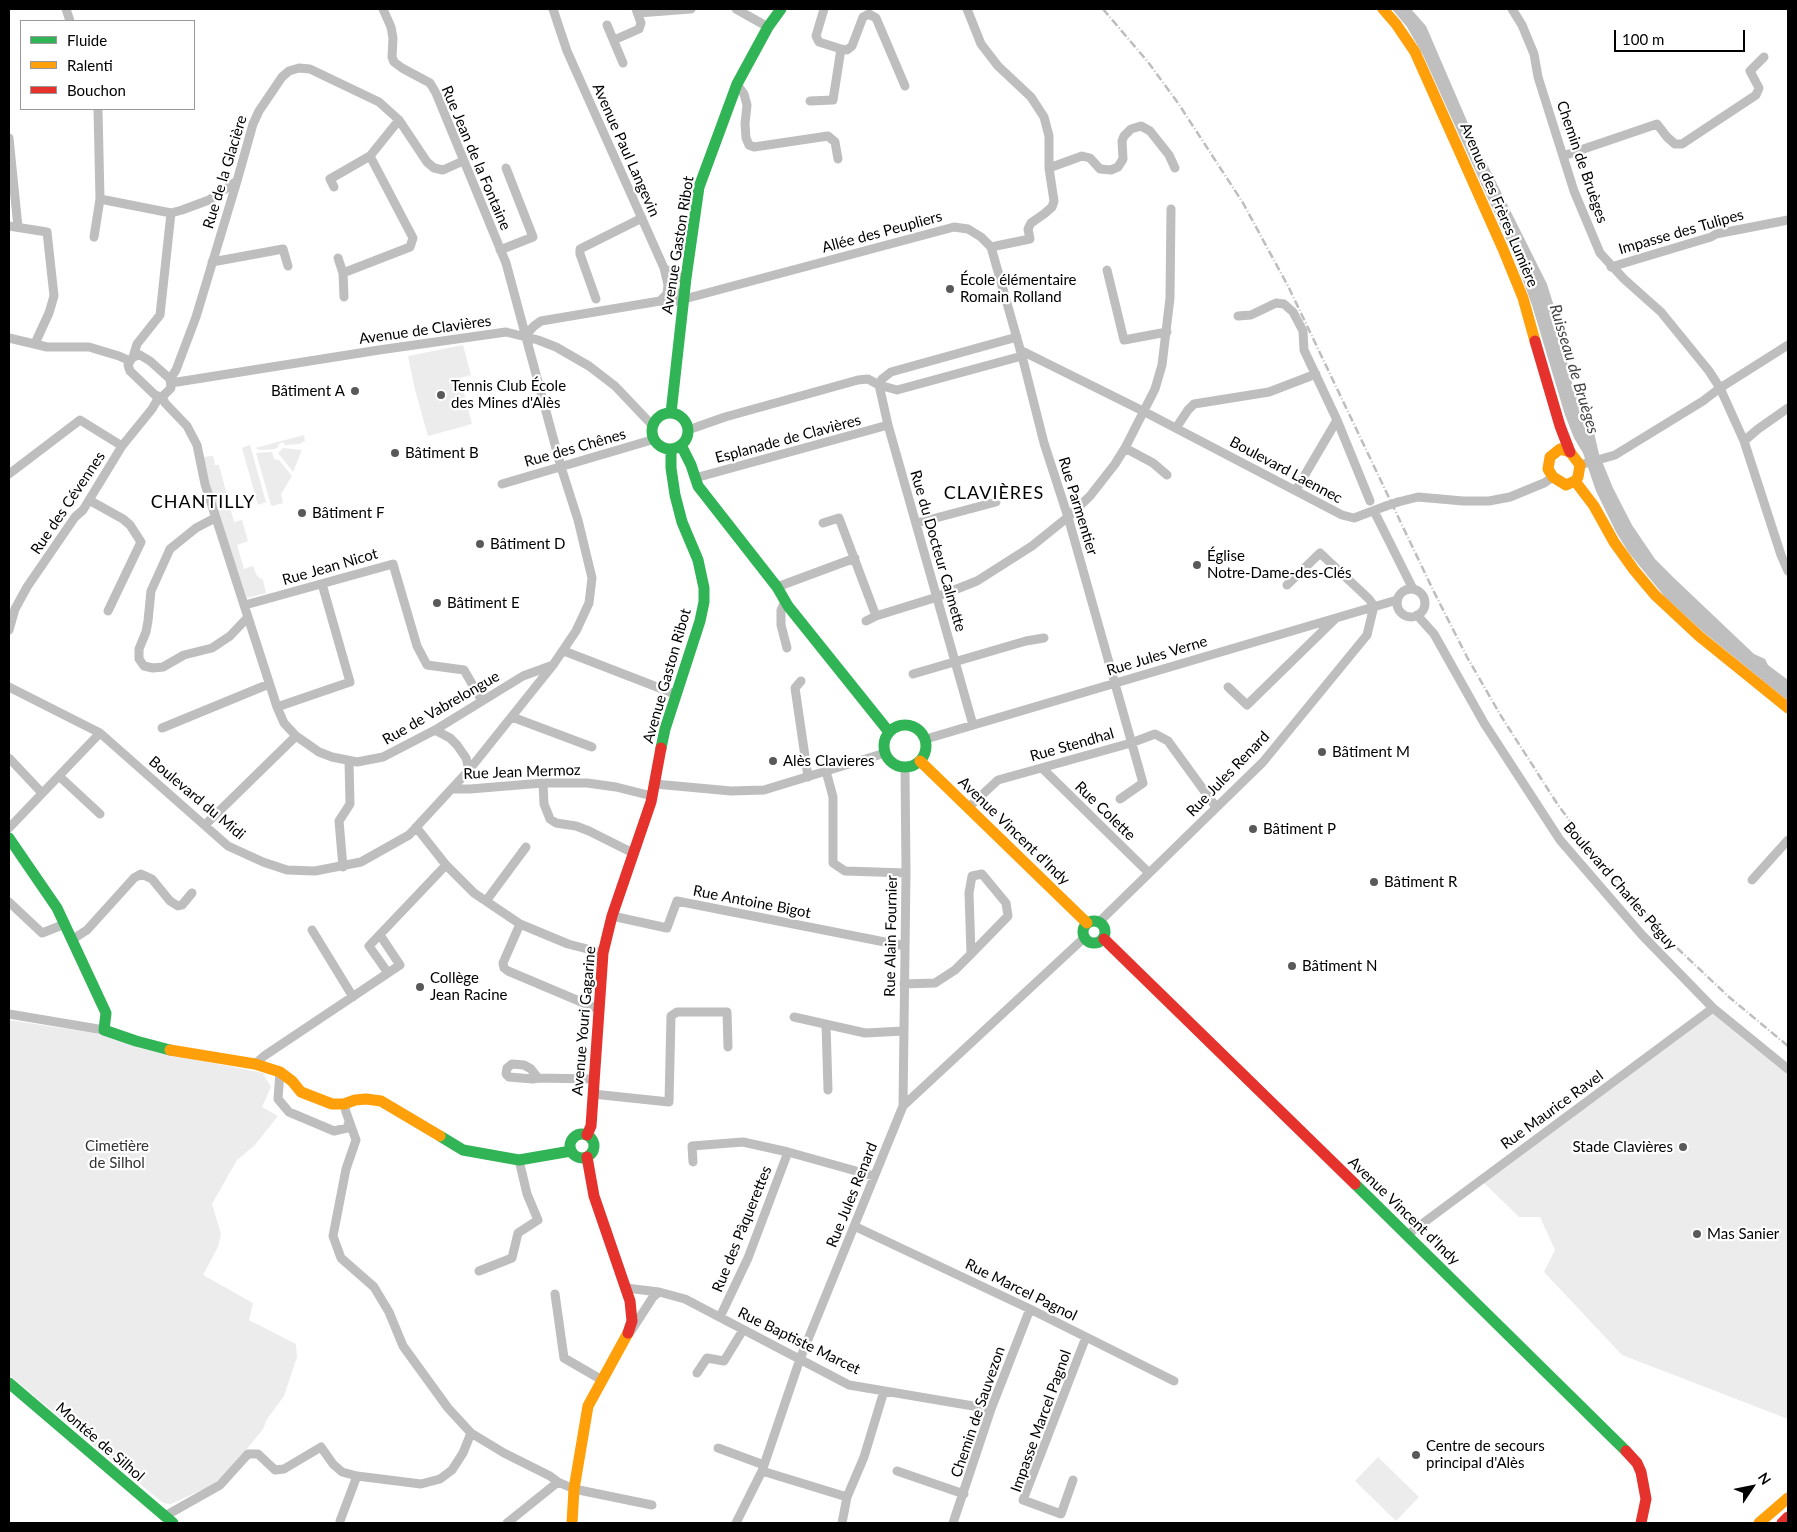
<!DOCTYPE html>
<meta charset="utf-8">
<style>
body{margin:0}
#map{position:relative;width:1797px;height:1532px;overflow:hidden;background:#fff;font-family:Lato,sans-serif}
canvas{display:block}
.frame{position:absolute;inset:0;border:10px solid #000;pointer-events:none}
.legend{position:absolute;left:20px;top:20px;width:175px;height:90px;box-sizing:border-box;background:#fff;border:1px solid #999;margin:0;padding:6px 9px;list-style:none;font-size:15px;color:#000}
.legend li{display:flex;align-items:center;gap:10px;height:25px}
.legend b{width:25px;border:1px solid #999}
.north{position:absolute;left:1727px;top:1462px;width:50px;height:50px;-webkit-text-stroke:4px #fff;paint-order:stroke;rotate:56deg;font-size:14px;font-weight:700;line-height:20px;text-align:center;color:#000}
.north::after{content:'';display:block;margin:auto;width:18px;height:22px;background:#000;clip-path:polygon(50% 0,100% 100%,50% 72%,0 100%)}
.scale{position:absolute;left:1614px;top:30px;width:131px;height:22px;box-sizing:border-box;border:2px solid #000;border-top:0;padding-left:6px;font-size:15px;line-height:18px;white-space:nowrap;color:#000;-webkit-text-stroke:4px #fff;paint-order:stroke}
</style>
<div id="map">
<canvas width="1797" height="1532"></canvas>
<div class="frame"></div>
<ul class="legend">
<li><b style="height:6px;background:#30b455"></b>Fluide</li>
<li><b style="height:6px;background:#ff9f0a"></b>Ralenti</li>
<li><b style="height:6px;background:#e5322d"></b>Bouchon</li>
</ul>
<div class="north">N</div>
<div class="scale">100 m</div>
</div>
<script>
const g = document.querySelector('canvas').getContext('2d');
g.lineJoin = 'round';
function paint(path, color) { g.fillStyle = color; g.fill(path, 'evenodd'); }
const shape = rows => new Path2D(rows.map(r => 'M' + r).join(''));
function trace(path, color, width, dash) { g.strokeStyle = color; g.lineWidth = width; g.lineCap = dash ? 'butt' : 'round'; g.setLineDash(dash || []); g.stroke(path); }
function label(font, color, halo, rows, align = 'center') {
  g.font = font + ' Lato,sans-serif'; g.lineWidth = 4.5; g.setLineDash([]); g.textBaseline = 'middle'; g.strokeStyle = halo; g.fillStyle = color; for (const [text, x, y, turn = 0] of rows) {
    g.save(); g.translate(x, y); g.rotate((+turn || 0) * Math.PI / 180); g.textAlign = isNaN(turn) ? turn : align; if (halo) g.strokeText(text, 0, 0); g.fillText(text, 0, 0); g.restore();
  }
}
paint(shape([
 [463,345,471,375,460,378,472,424,428,436,415,390,408,356],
 [304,435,305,441,300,444,285,445,283,442,279,444,278,447,275,449,260,450,255,448],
 [250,445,266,502,258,505,242,448],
 [283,448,302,450,293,472,278,453],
 [272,452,274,459,279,460,292,476,281,494,283,503,273,506,271,505,256,453],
 [213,456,215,465,219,465,234,522,242,520,248,541,237,545,244,569,253,566,257,576,263,580,266,593,247,598,212,493,203,457],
 [1713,1008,1788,1069,1788,1419,1622,1355,1544,1272,1555,1250,1540,1217,1519,1217,1481,1180],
 [9,1020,101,1034,148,1050,263,1073,271,1087,262,1107,278,1116,255,1145,237,1160,212,1204,221,1234,218,1247,203,1275,253,1303,249,1320,296,1344,297,1357,284,1396,267,1419,263,1429,234,1465,221,1478,210,1486,171,1504,163,1503,9,1375],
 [1378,1457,1419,1497,1396,1521,1355,1481]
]), '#ececec');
paint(shape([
 [1392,9,1411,9,1426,26,1476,142,1547,284,1562,332,1570,378,1593,428,1599,454,1613,488,1632,525,1655,559,1674,578,1754,654,1765,659,1768,665,1788,680,1788,701,1702,631,1665,597,1629,553,1616,532,1596,491,1583,453,1574,438,1565,415,1532,305,1514,256,1423,55,1407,27]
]), '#bfbfbf');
trace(shape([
 [66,9,70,21],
 [553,9,567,51,664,268,668,285,667,294,660,301],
 [736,9,768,27],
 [824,9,816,36,819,42,841,49,847,50,852,46,863,17,869,14,876,18,905,86],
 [967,9,981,44,998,66,1031,97,1044,117,1049,136,1049,168,1054,201,1052,207,1044,214,1031,223,1028,229,1030,239,991,247],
 [1512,9,1522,25,1534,54,1538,77,1574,191,1600,253,1624,279,1661,312,1709,371,1720,388,1744,441,1781,555,1788,571],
 [638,13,691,9],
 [607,25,623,63],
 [614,40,639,29,641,23,636,9],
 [737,84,744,94,747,105,745,124,746,138,749,145,754,147,828,136,835,142,838,159],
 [810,101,833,100,841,49],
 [9,138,18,227],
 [1563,156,1657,124,1667,137,1675,144,1682,144,1756,95,1759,88,1750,71,1764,57],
 [1049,168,1082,156,1090,158,1100,169,1111,170,1118,167,1123,159,1122,141,1124,136,1131,129,1141,126,1150,131,1169,155,1175,168],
 [334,187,330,179,370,156],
 [100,199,171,213,182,210,209,200,237,181],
 [9,226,47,232,54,296,49,313,37,339,36,344],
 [94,237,100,199,98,109],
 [500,250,533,237,506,168],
 [338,258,343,273,344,297],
 [212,262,283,249,288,266],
 [1611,267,1711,237,1716,234,1788,220],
 [664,268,675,277,686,278],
 [1107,270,1124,340,1167,332],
 [343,273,410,247,413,238,370,156,399,120],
 [667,280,676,292,684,295],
 [596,299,580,254,580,249,642,218],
 [1238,316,1251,315,1276,303,1284,304,1293,312,1303,331,1304,350,1337,420,1370,501],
 [525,336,534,326,541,321,660,301,673,302,954,227,968,229,981,237,991,247,1022,356,1044,443,1068,517,1143,783,1120,799],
 [9,338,47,347,89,347,119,356,130,361],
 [1020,350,1143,411,1342,515,1354,518,1386,506],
 [140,355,150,361,170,379,171,388,162,397,155,395,130,371,128,365,130,361,133,357,140,355],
 [133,357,137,344,160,315,171,213],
 [170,379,176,370,196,317,237,181,253,124,259,111,282,77,289,71,299,68,310,69,379,102,399,120,427,162,434,168,443,170,463,161],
 [171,383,379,350,506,332,538,340,556,347,589,366,615,386,653,426],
 [879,385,888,425,973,725],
 [879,385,882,379,891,372,1017,337],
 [162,397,165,403,187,426,197,445,205,484,277,707,284,723,296,736,319,752,332,757,357,762,383,757,435,730,523,676,553,665],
 [1176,428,1188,410,1194,404,1269,392,1316,374],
 [688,430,725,417,858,380,868,379,879,385,897,390,1022,356],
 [1744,441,1758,429,1788,408],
 [1125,448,1153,463,1167,475],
 [1580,465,1615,455,1703,401,1720,388,1788,345],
 [9,474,80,420,122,446],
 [695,478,888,425],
 [502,484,655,439],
 [1296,490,1337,420],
 [89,500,123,519,130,525,141,542,108,611],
 [1398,502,1418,497,1463,501,1489,501,1510,497,1544,483,1553,477],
 [1374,511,1413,589],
 [215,518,196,528,170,549,151,591,148,621,146,632,139,649,139,659,144,666,153,668,163,667,184,655,212,648,230,636,248,617],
 [823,523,839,518,876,616,934,598,977,581,1032,546,1068,517,1090,496,1115,464,1125,448,1155,389,1162,365,1170,298,1171,209],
 [917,523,996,502],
 [1287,585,1320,553,1369,599,1374,606],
 [777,587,855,558],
 '1397 603a14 14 0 1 1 28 0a14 14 0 1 1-28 0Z',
 [785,602,781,610,781,625,787,648],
 [245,605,393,564,417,646,427,665,464,670,482,701],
 [1417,615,1434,634,1484,723,1560,840,1642,935,1713,1008,1788,1069],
 [866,621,876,616],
 [9,630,15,609,27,587,75,517,83,510,122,446,152,409,159,397],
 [564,651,675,694],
 [913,674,1026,641,1044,638],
 [801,681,795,688,808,777],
 [9,687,100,733,228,846,263,862,287,870,315,871,361,862,409,835,469,770,553,665,576,631,589,603,592,578,578,520,561,467,506,263,436,93,430,83,402,68,394,62,392,57,393,38,391,27,383,9],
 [1228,687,1247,705,1335,619],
 [277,707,350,682,322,584],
 [512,717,592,747],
 [162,728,269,684],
 [435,730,450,738,457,745,466,758,469,770],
 [926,739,1397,600],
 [9,758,42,793],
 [1042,768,1149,873],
 [826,771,833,797,833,863,845,871,906,873],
 [59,776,100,814],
 [543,783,544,804,550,819,556,823,576,826,589,831,633,853],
 [655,784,731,791,764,790,885,753],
 [452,789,470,789,543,783,587,783,616,787,652,796],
 [969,807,998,780,1131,743,1155,734,1168,741,1216,807],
 [205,825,296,736],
 [416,827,446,865,474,893,520,924,568,944,603,953],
 [9,828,100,733],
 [343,867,339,821,350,804,349,761],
 [1752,880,1788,840],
 [486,901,526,847],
 [9,902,42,933,65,924],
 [612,916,667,928,677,901,905,946],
 [1099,922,1263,762,1367,635,1374,606],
 [520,924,503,963,504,968,508,971,598,1009],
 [312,930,353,997],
 [73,939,87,930,134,878,141,874,152,879,170,901,178,906,182,905,192,893],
 [388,973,369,946,446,865],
 [904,984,935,983,955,970,971,954,1008,916,1006,903,982,874,972,876,969,893,971,954],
 [9,1014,104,1030],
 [794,1017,865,1033,904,1031],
 [826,1024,828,1090],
 [255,1064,264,1056,400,965,380,935],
 [280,1072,278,1099,289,1112,334,1131,347,1128,349,1122],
 [538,1078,531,1069,524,1065,512,1064,507,1068,506,1074,509,1077,533,1079,538,1078,594,1079],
 [593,1094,669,1102,671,1016,677,1012,727,1012,728,1047],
 [344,1104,346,1112,356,1140,346,1169,333,1236,341,1258,374,1287,389,1312,403,1346,448,1408,471,1433,504,1453,550,1476,558,1482,574,1489,652,1505],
 [903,1106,906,873,905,767],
 [693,1162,692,1146,743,1142,788,1152,874,1176],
 [854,1226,1030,1309,1174,1381],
 [1407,1235,1713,1008],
 [479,1271,512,1258,518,1233,538,1220,527,1194,519,1160],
 [626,1288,659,1292,685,1299,849,1385,991,1409],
 [555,1294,564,1358,602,1380],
 [720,1317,748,1258,788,1152],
 [631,1331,653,1297,659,1292],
 [697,1373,707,1358,724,1361,743,1330],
 [718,1448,764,1465],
 [762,1471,847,1497],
 [897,1471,964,1494],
 [1073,1480,1061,1514,1023,1500,1086,1337],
 [165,1516,220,1485,248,1454,258,1454,275,1470,284,1469,321,1447,333,1464,342,1472,357,1476,421,1484,440,1479,452,1470,463,1453,471,1433],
 [340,1521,357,1476],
 [507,1523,558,1482],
 [736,1523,762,1471,800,1359,903,1106,1084,938],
 [842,1523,847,1497,864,1457,884,1391],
 [953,1523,991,1409,1030,1309]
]), '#bebebe', 9);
trace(shape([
 [671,413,686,278,699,187,737,84,768,27,781,9],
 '652 431a18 18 0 1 1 36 0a18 18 0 1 1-36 0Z',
 [681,445,691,465,698,486,777,587,788,606,889,732],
 '884 746a21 21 0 1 1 42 0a21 21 0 1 1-42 0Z',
 [661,748,665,729,700,621,704,602,704,588,698,560,682,522,675,495,671,468,671,449],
 [9,838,57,908,106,1013,104,1030,136,1041,170,1050],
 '1083 932a11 11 0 1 1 22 0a11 11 0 1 1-22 0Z',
 '570 1146a12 12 0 1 1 24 0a12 12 0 1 1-24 0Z',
 [440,1136,463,1150,519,1160,571,1151],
 [1355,1184,1626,1451],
 [9,1383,173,1523]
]), '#30b455', 11);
trace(shape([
 [1383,9,1396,24,1415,52,1503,249,1523,298,1535,341],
 [1560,449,1570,452,1580,465,1578,477,1575,481,1566,485,1553,477,1548,469,1550,457,1560,449],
 [1575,481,1594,506,1614,542,1634,570,1655,595,1699,636,1788,708],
 [920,761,1087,923],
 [170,1050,255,1064,280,1072,292,1081,301,1092,332,1104,344,1104,355,1100,366,1099,381,1101,440,1136],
 [572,1523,574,1489,588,1406,628,1333],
 [1759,1523,1788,1498]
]), '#ff9f0a', 11);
trace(shape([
 [1535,341,1560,426,1570,452],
 [1104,939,1355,1184],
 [587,1135,591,1126,603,953,612,916,651,802,661,748],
 [587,1157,594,1196,630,1301,632,1321,628,1333],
 [1626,1451,1637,1463,1641,1472,1646,1499,1641,1523],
 [1782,1523,1788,1517]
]), '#e5322d', 11);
trace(shape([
 [1103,9,1148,62,1178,103,1243,203,1289,288,1433,590,1467,657,1501,716,1558,805,1602,864,1675,946,1729,997,1788,1046]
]), '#bebebe', 2.5, [8, 2.5, 1, 2.5]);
trace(shape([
 [1386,506,1398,502]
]), '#bebebe', 9);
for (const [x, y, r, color] of [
 [950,289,5,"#595959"],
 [355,391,5,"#595959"],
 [441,395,5,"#595959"],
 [395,453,5,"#595959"],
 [302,513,5,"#595959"],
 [480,544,5,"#595959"],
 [1197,565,5,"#595959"],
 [437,603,5,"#595959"],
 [1322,752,5,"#595959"],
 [773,761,5,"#595959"],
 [1253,829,5,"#595959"],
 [1374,882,5,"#595959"],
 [1292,966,5,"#595959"],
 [420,987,5,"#595959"],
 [1683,1147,5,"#595959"],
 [1697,1234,5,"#595959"],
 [1416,1455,5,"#595959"]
]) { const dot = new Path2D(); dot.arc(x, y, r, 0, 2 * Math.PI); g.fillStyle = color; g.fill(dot); trace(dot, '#fff', 2); }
label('15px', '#000', '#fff', [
 ["Avenue Paul Langevin",626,150,66],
 ["Rue Jean de la Fontaine",476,158,67],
 ["Chemin de Bruèges",1582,162,71],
 ["Rue de la Glacière",225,172,-73],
 ["Avenue des Frères Lumière",1499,205,67],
 ["Allée des Peupliers",882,232,-15],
 ["Impasse des Tulipes",1681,232,-16],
 ["Avenue Gaston Ribot",678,245,-81],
 ["Avenue de Clavières",425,330,-8],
 ["Esplanade de Clavières",788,439,-15],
 ["Rue des Chênes",575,448,-16],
 ["Boulevard Laennec",1286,470,28],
 ["Rue des Cévennes",68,503,-56],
 ["Rue Parmentier",1078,506,73],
 ["Rue du Docteur Calmette",938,551,74],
 ["Rue Jean Nicot",330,567,-16],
 ["Rue Jules Verne",1157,656,-17],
 ["Avenue Gaston Ribot",667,676,-74],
 ["Rue de Vabrelongue",441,708,-30],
 ["Rue Stendhal",1072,745,-16],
 ["Rue Jean Mermoz",522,772,-2],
 ["Rue Jules Renard",1228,774,-46],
 ["Boulevard du Midi",197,798,40],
 ["Rue Colette",1105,811,44],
 ["Avenue Vincent d'Indy",1014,831,44],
 ["Boulevard Charles Péguy",1620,886,49],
 ["Rue Antoine Bigot",752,902,11],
 ["Rue Alain Fournier",891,936,-89],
 ["Avenue Youri Gagarine",584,1021,-85],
 ["Rue Maurice Ravel",1552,1110,-36],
 ["Rue Jules Renard",852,1195,-68],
 ["Avenue Vincent d'Indy",1404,1211,44],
 ["Rue des Pâquerettes",742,1229,-68],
 ["Rue Marcel Pagnol",1021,1290,26],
 ["Rue Baptiste Marcet",799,1341,26],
 ["Chemin de Sauvezon",978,1412,-71],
 ["Impasse Marcel Pagnol",1041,1421,-70],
 ["Montée de Silhol",100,1442,41]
]);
label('15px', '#000', '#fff', [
 ["École élémentaire",960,280],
 ["Romain Rolland",960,297],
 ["Tennis Club École",451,386],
 ["des Mines d'Alès",451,403],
 ["Bâtiment A",345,391,"right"],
 ["Bâtiment B",405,453],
 ["Bâtiment F",312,513],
 ["Bâtiment D",490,544],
 ["Église",1207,556],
 ["Notre-Dame-des-Clés",1207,573],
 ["Bâtiment E",447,603],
 ["Bâtiment M",1332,752],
 ["Alès Clavieres",783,761],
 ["Bâtiment P",1263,829],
 ["Bâtiment R",1384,882],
 ["Bâtiment N",1302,966],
 ["Collège",430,978],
 ["Jean Racine",430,995],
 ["Stade Clavières",1673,1147,"right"],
 ["Mas Sanier",1707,1234],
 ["Centre de secours",1426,1446],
 ["principal d'Alès",1426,1463]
], 'left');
label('15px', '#333', '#fff', [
 ["Cimetière",117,1146],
 ["de Silhol",117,1163]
]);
label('italic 16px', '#444', '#fff', [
 ["Ruisseau de Bruèges",1574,369,73]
]);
g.letterSpacing = '1px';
label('18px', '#000', '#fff', [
 ["CLAVIÈRES",994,493],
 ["CHANTILLY",203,502]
]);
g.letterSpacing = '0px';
</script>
